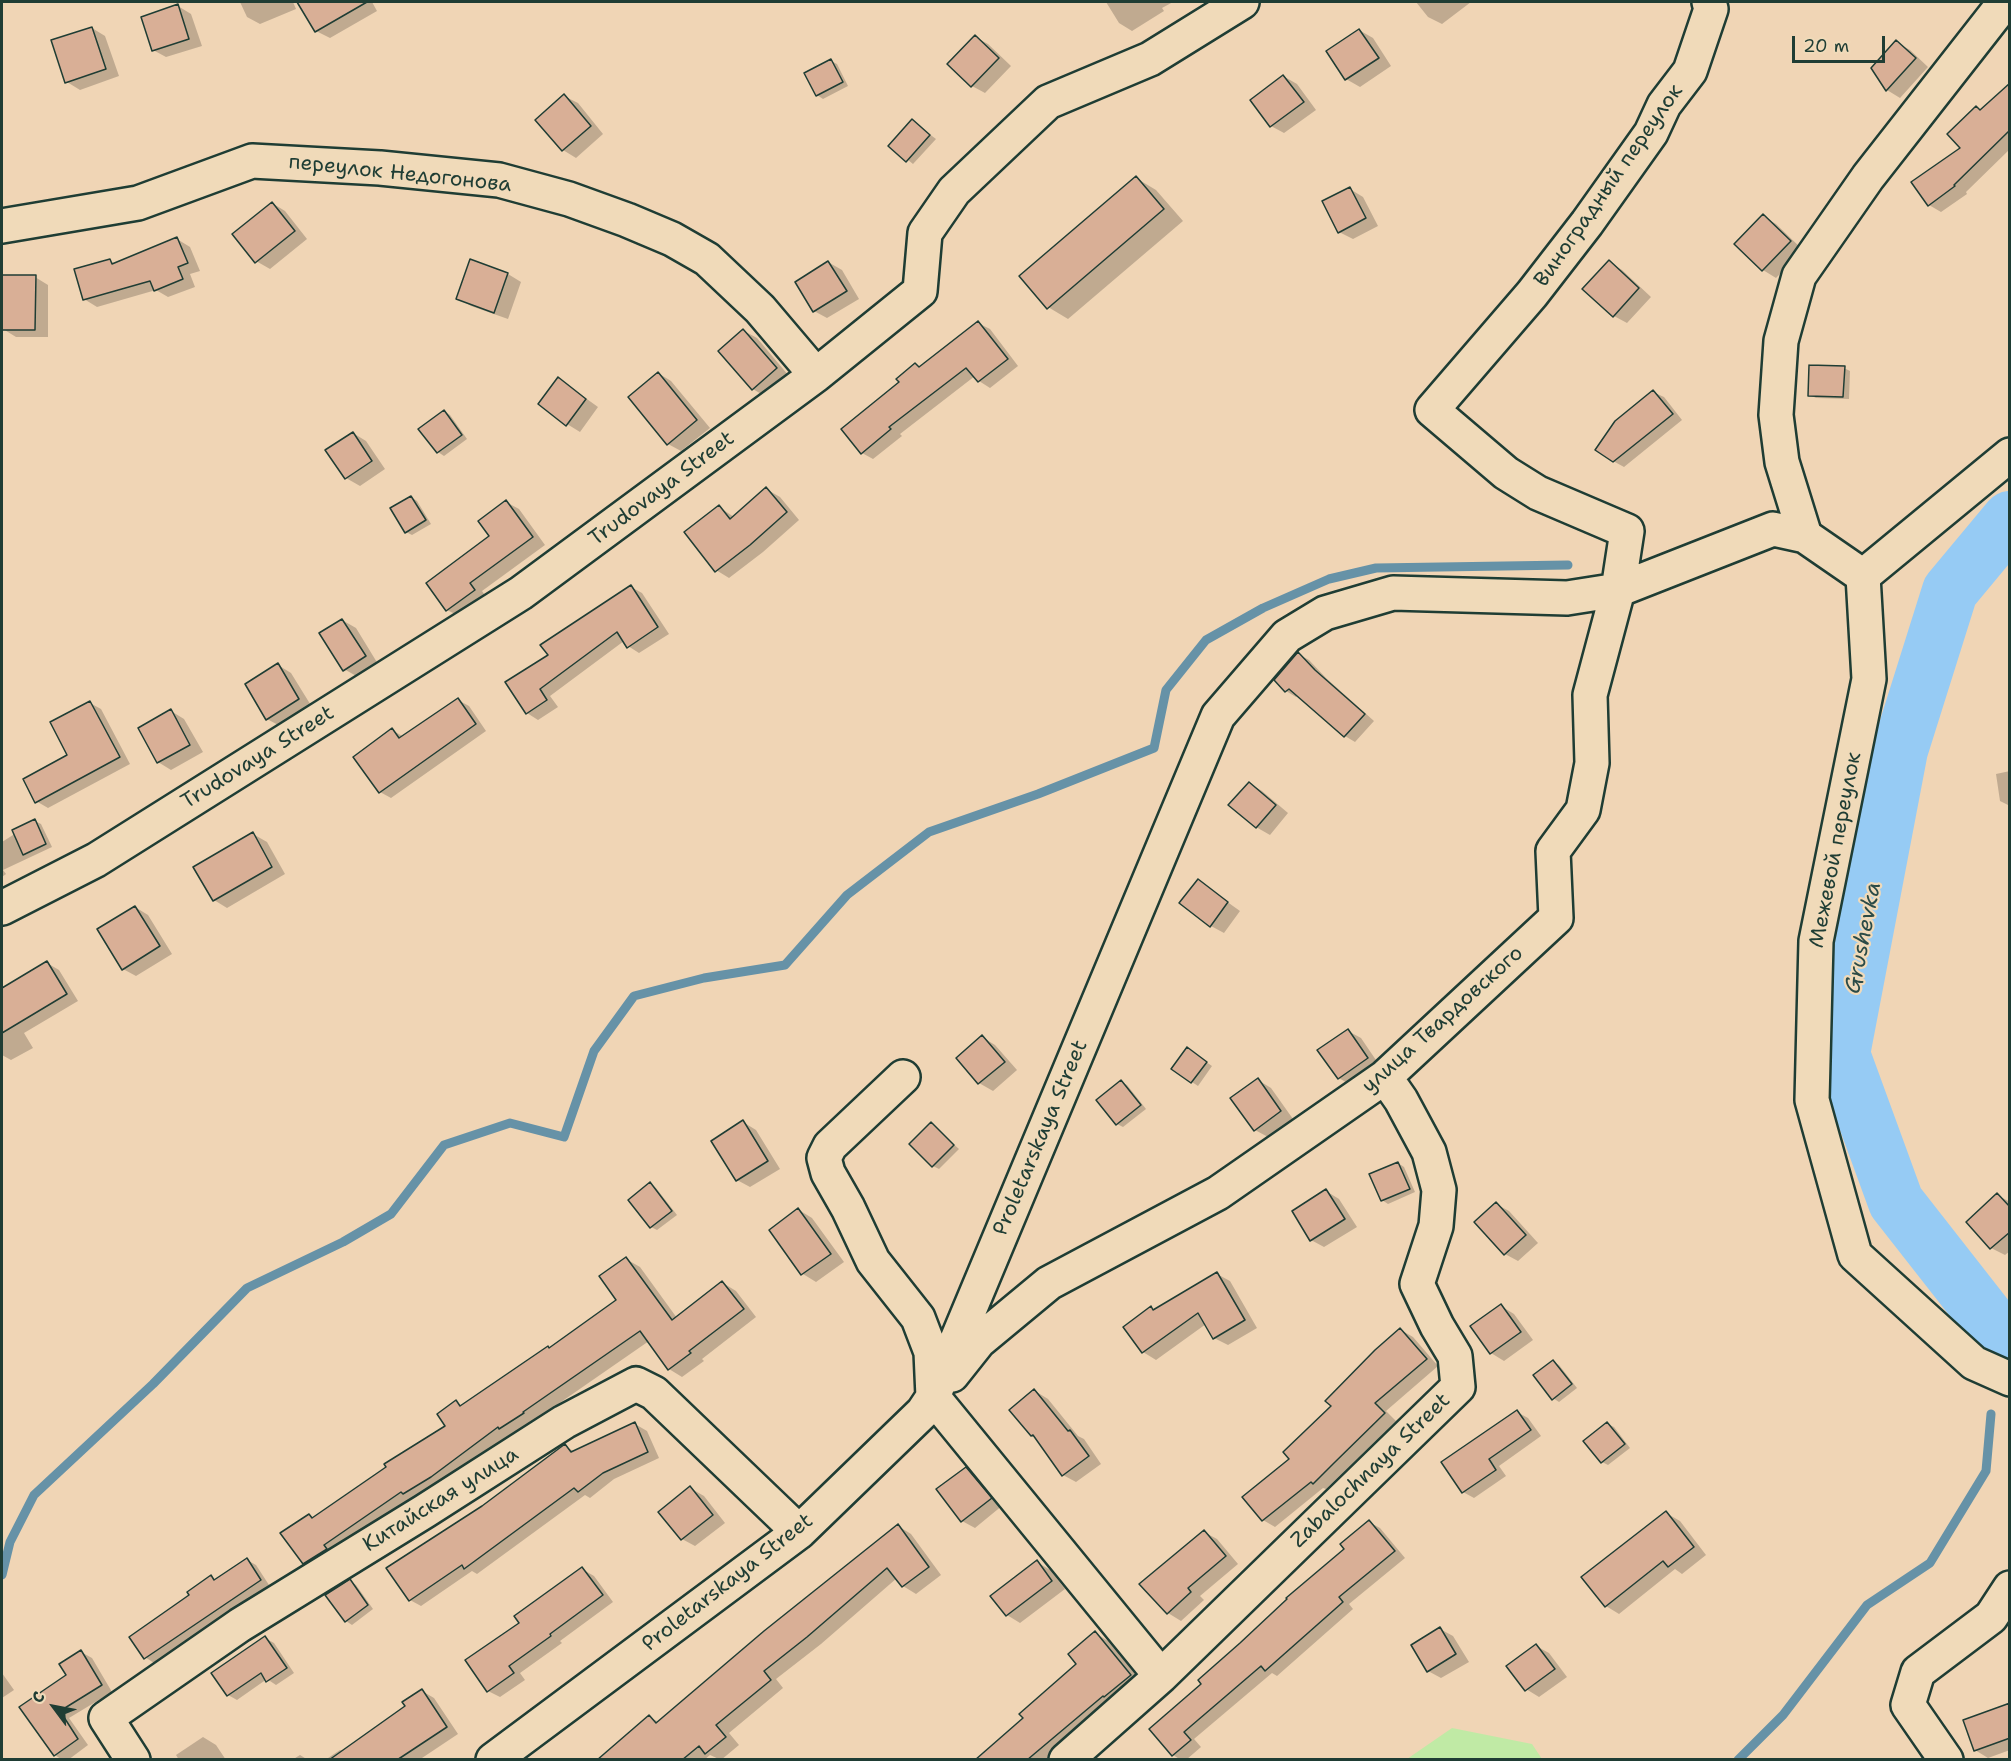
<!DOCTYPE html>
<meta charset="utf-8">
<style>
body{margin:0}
#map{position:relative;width:2011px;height:1761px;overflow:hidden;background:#f0d5b5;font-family:"Shantell Sans",sans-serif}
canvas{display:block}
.frame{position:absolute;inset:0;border:3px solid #1f3d34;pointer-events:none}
.north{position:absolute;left:24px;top:1677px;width:60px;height:60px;-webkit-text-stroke:4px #f0dab9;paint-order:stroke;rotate:302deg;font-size:16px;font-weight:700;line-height:24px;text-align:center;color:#1f3d34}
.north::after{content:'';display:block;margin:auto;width:21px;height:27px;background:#1f3d34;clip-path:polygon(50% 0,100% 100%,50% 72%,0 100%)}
.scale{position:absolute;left:1792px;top:36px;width:93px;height:27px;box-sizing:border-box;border:3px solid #1f3d34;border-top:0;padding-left:8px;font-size:18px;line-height:21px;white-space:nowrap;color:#1f3d34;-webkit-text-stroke:4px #f0dab9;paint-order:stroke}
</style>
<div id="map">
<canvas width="2011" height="1761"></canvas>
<div class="frame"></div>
<div class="north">С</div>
<div class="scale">20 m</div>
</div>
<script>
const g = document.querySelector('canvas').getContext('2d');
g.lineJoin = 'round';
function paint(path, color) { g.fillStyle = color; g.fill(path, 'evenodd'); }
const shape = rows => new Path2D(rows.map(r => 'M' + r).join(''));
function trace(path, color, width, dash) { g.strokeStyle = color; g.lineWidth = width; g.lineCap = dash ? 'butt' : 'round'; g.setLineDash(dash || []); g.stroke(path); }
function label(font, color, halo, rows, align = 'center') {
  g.font = font + ' "Shantell Sans",sans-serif'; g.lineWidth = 4.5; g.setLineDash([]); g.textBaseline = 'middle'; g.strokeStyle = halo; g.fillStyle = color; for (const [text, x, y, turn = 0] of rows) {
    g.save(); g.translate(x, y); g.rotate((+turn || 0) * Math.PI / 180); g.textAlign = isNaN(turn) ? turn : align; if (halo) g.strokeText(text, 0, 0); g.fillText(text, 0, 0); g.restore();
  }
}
paint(shape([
 [1452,1728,1532,1744,1542,1759,1407,1759]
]), '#c0eaa5');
paint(shape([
 [240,2,293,2,296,9,260,24,247,17],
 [304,2,372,2,377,11,330,38,316,31,301,4],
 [1106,2,1173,2,1162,8,1164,11,1132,31,1119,23],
 [1416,2,1471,2,1442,24,1428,17],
 [178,6,191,14,202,46,166,57,153,50],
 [92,28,105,36,119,76,80,90,67,82],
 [1359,30,1373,38,1391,66,1360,87,1346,79,1328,52],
 [975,37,988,44,1011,66,985,93,972,86],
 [1896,42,1910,50,1928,67,1900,98,1887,90,1873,68],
 [831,61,837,64,848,86,823,99,817,95],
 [1283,76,1297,84,1316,110,1284,133,1271,126],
 [2010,85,2010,149,1966,192,1967,194,1941,212,1929,205,1962,148,1976,108,1981,111],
 [564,96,578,103,603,134,576,158,563,150],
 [912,121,936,139,913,164,891,146],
 [1136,178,1156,190,1183,221,1068,319,1048,307],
 [1350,189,1363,197,1378,226,1353,239,1339,232],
 [272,203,285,211,307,239,270,269,256,261],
 [1763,216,1776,224,1803,250,1776,278,1763,270],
 [177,239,190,247,200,271,190,274,195,287,168,297,156,290,97,307,84,299,110,261,116,264],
 [471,261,508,274,521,282,508,319,471,306,458,298],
 [828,262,842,270,859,299,827,318,814,311],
 [1609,262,1622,270,1651,297,1627,323,1614,316],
 [35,277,48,285,48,337,16,337,3,329],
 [978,323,990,329,1018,366,990,388,979,381,975,376,900,434,902,436,873,459,862,453,920,368],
 [744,331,757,338,789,376,766,397,753,389],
 [1844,368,1850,371,1849,399,1816,398,1810,395],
 [658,373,671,381,710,428,681,451,668,444],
 [559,379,598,407,580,432,567,424],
 [1653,392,1664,397,1682,420,1624,467,1613,461],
 [444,411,450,415,467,439,444,456,438,452],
 [353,433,366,441,385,469,360,486,346,478],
 [766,489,780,497,799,520,763,552,729,578,716,570,719,507,734,517],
 [411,497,417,501,431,524,412,535,406,532],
 [506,502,519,509,545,545,482,591,487,598,461,617,447,610,491,537],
 [631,587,642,593,669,634,639,653,628,646,624,641,550,696,558,707,538,720,527,713,550,656],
 [342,620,356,628,378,664,358,677,344,669],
 [1298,654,1309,660,1326,678,1374,721,1355,742,1345,736,1298,695,1296,697,1286,691],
 [278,665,291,673,312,707,280,726,267,719],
 [458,700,469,706,486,731,391,798,380,792,392,730,404,737],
 [90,703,101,709,130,764,48,808,36,801,69,756],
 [171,711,184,719,203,752,171,770,158,762],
 [2010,771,2010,806,2000,801,1996,774],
 [1249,783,1262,791,1288,813,1270,835,1256,827],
 [35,821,41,824,52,847,3,870,6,874,2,877,2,842],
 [253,834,267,842,285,874,227,908,214,900],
 [1198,881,1240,911,1224,933,1211,926],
 [135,907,148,915,172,954,136,976,123,969],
 [47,963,59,970,78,1001,24,1033,33,1048,11,1060,2,1055,2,990],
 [1348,1031,1361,1038,1380,1066,1352,1086,1339,1078],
 [982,1037,995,1045,1017,1070,993,1091,979,1083,958,1058],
 [1193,1053,1212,1066,1198,1086,1192,1082],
 [1258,1080,1271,1088,1293,1119,1268,1137,1255,1130],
 [1121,1082,1127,1085,1146,1109,1123,1127,1117,1124],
 [743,1122,756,1130,780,1169,750,1187,737,1180],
 [931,1124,959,1149,939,1169,933,1166],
 [1398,1163,1404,1167,1415,1192,1388,1204,1382,1200],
 [650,1184,656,1188,677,1215,657,1230,651,1227],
 [1326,1191,1339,1199,1357,1227,1324,1247,1311,1240],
 [1997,1195,2010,1202,2010,1251,2005,1255,1991,1248,1968,1222],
 [1496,1204,1509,1211,1538,1243,1518,1261,1505,1254],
 [799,1210,812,1218,844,1262,816,1282,803,1274,771,1230],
 [626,1259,640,1267,677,1318,723,1283,736,1291,756,1317,702,1359,704,1361,682,1377,669,1369,649,1341,535,1420,536,1421,514,1436,511,1435,445,1484,317,1571,304,1563,309,1515,314,1518,448,1427,456,1402,462,1406,550,1349,618,1300],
 [1217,1274,1230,1281,1257,1328,1228,1345,1214,1338,1206,1324,1156,1360,1143,1352,1151,1308,1155,1310],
 [1501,1306,1514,1314,1533,1340,1504,1361,1491,1353],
 [1401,1330,1413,1337,1438,1366,1386,1411,1396,1421,1326,1489,1323,1488,1275,1527,1263,1520,1333,1406],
 [1553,1362,1559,1365,1577,1388,1559,1402,1553,1398],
 [1035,1391,1048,1399,1078,1436,1084,1439,1101,1464,1076,1482,1063,1475,1037,1438,1032,1435],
 [1517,1412,1528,1418,1541,1436,1499,1466,1506,1476,1474,1498,1463,1492],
 [635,1424,647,1431,659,1458,614,1479,590,1498,585,1495,477,1574,472,1571,421,1606,410,1600,483,1507,565,1446,575,1452],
 [1608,1424,1614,1427,1630,1448,1608,1465,1602,1462],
 [966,1469,979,1476,1003,1505,975,1528,962,1521],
 [690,1488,704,1496,725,1523,695,1546,682,1539],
 [1666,1513,1680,1521,1706,1555,1682,1574,1675,1569,1619,1614,1606,1606,1583,1577],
 [1369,1522,1380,1528,1405,1558,1349,1604,1353,1609,1277,1676,1272,1673,1194,1739,1201,1747,1186,1760,1181,1760,1173,1755,1203,1684,1346,1549],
 [898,1526,911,1534,941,1575,916,1594,903,1586,897,1578,821,1644,776,1679,783,1688,729,1733,739,1745,721,1760,710,1755,704,1760,599,1760,649,1717,659,1722],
 [1204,1532,1217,1539,1238,1564,1200,1596,1204,1600,1181,1621,1168,1613,1142,1584],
 [247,1560,256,1565,269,1585,154,1663,145,1657,191,1595,211,1577,216,1580],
 [1037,1562,1050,1570,1065,1589,1020,1623,1007,1615],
 [582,1569,594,1576,613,1602,560,1641,562,1643,520,1673,525,1680,500,1697,488,1691,521,1623],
 [350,1581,356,1585,373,1609,352,1625,346,1621],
 [1440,1629,1453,1636,1469,1662,1441,1678,1428,1671],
 [1095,1633,1108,1641,1143,1683,1048,1760,977,1760,1025,1719,1078,1664],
 [265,1638,274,1643,294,1673,276,1685,267,1679,237,1700,228,1695],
 [1536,1646,1549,1653,1567,1677,1539,1697,1526,1689],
 [81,1652,92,1658,112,1692,69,1718,88,1745,68,1760,62,1760,55,1755,21,1708,68,1675],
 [2,1673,14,1690,2,1698],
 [422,1691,434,1698,458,1734,419,1760,325,1760,340,1750,343,1751,407,1707],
 [2010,1705,2010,1750,1988,1758,1975,1750],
 [203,1737,216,1745,226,1760,179,1760,176,1755],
 [300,1755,308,1760,292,1760]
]), '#0003');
trace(shape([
 [2,1575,10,1542,34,1495,153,1384,247,1288,343,1242,391,1214,444,1145,510,1123,564,1137,594,1051,634,996,704,978,785,965,847,895,929,832,1038,794,1154,748,1166,690,1206,640,1263,608,1329,579,1376,568,1568,565],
 [1738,1760,1783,1715,1867,1605,1930,1563,1986,1471,1991,1414]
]), '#6692a7', 9);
trace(shape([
 [2010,519,1950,591,1900,750,1842,1054,1896,1202,1990,1322,2010,1335]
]), '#96cbf4', 56);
const building = shape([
 [297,2,367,2,315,32,297,2],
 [178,4,189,39,152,51,141,17,178,4],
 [92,27,106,69,65,83,51,40,92,27],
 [1359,29,1379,58,1345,80,1326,51,1359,29],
 [975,35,999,58,971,87,947,64,975,35],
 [1896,40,1916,58,1886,91,1871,68,1896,40],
 [831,59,843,82,816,96,804,73,831,59],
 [1283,75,1304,102,1270,127,1250,100,1283,75],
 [2010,83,2010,130,1954,185,1955,186,1928,206,1911,182,1960,148,1947,134,1976,106,1980,110,2010,83],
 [564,94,591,126,562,151,535,120,564,94],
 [912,119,930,135,906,162,888,146,912,119],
 [1136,176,1164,209,1047,309,1019,276,1136,176],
 [1350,187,1366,218,1338,233,1322,201,1350,187],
 [272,202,295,231,255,263,232,234,272,202],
 [1763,214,1791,241,1762,271,1734,244,1763,214],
 [177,237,188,263,178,267,183,279,154,291,150,281,83,300,74,269,110,259,112,264,177,237],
 [470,259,508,273,494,313,456,299,470,259],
 [1609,260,1639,288,1613,317,1582,289,1609,260],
 [828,261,847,291,813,312,795,282,828,261],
 [2,275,36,275,35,330,2,330,2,275],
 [978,321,1008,359,978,382,966,368,889,427,891,429,861,454,841,429,899,382,896,379,915,363,919,367,978,321],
 [743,329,777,368,752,390,718,351,743,329],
 [1809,365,1845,366,1843,397,1808,396,1809,365],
 [658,372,697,420,667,445,628,397,658,372],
 [558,377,586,399,566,426,538,404,558,377],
 [1653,390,1673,414,1613,462,1595,450,1615,421,1653,390],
 [444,410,462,435,437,453,418,429,444,410],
 [353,432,372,461,345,479,325,450,353,432],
 [766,487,787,512,750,545,715,572,684,532,719,505,730,519,766,487],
 [411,496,426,520,405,533,390,508,411,496],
 [506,500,533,537,470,583,475,590,446,611,426,583,489,536,478,521,506,500],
 [631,585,658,627,627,648,617,632,540,689,547,700,526,714,505,682,548,655,540,645,631,585],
 [342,619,366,656,343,671,319,633,342,619],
 [1298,652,1315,670,1365,714,1344,737,1289,689,1285,692,1274,680,1298,652],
 [278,663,299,699,266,720,245,684,278,663],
 [458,698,476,724,379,793,353,757,392,728,399,738,458,698],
 [90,701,120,757,35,803,23,779,67,755,50,722,90,701],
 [171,709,190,745,157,763,138,728,171,709],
 [1249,782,1276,805,1256,828,1228,805,1249,782],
 [35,819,46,844,23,855,12,830,35,819],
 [253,832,272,867,213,901,193,867,253,832],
 [1198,879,1228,902,1210,927,1179,903,1198,879],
 [135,906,160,946,122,970,97,929,135,906],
 [47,961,67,994,2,1033,2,988,47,961],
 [1348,1029,1368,1058,1338,1079,1317,1050,1348,1029],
 [982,1035,1005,1062,978,1084,956,1058,982,1035],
 [1187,1047,1207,1062,1191,1083,1171,1069,1187,1047],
 [1258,1078,1281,1111,1254,1131,1230,1098,1258,1078],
 [1121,1080,1141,1105,1116,1125,1096,1100,1121,1080],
 [743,1120,768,1161,736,1181,711,1141,743,1120],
 [931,1122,954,1145,932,1167,909,1144,931,1122],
 [1398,1162,1410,1189,1381,1201,1369,1174,1398,1162],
 [650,1182,672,1211,650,1228,628,1200,650,1182],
 [1326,1189,1345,1219,1310,1241,1292,1211,1326,1189],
 [1997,1193,2010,1207,2010,1232,1990,1249,1966,1222,1997,1193],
 [1496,1202,1526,1235,1504,1255,1474,1222,1496,1202],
 [798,1208,831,1254,801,1275,769,1230,798,1208],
 [626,1257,672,1320,722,1281,744,1309,689,1351,691,1353,668,1370,640,1331,523,1412,524,1413,499,1429,498,1427,431,1477,403,1494,401,1492,324,1545,327,1549,303,1564,280,1533,309,1514,312,1518,386,1467,384,1464,445,1426,437,1414,456,1400,460,1406,548,1346,549,1348,616,1300,599,1276,626,1257],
 [1217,1272,1245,1320,1213,1339,1198,1313,1142,1353,1123,1327,1151,1306,1153,1310,1217,1272],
 [1501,1304,1521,1332,1490,1354,1470,1326,1501,1304],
 [1400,1328,1427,1359,1375,1403,1385,1413,1333,1464,1313,1484,1311,1482,1262,1521,1242,1497,1289,1459,1283,1452,1331,1406,1325,1401,1375,1350,1400,1328],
 [1553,1360,1572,1384,1552,1400,1533,1375,1553,1360],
 [1034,1389,1068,1431,1070,1430,1089,1456,1062,1476,1033,1435,1031,1436,1009,1410,1034,1389],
 [1517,1410,1531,1430,1489,1459,1496,1470,1462,1493,1441,1462,1517,1410],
 [635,1422,648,1452,603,1473,578,1492,574,1488,464,1569,462,1565,409,1601,386,1568,482,1506,565,1444,571,1452,635,1422],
 [1607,1422,1625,1444,1601,1463,1583,1441,1607,1422],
 [966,1467,992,1498,961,1522,936,1489,966,1467],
 [690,1486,713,1515,681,1540,658,1512,690,1486],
 [1666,1511,1694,1547,1668,1567,1663,1561,1605,1607,1581,1577,1666,1511],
 [1369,1520,1395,1551,1339,1597,1343,1602,1265,1671,1261,1666,1184,1732,1191,1740,1172,1756,1149,1729,1201,1684,1198,1680,1240,1643,1287,1599,1286,1598,1344,1549,1340,1544,1369,1520],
 [898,1524,929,1567,902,1587,887,1568,807,1637,764,1671,771,1680,716,1725,726,1737,705,1754,699,1746,682,1760,597,1760,649,1715,656,1723,764,1631,898,1524],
 [1204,1530,1226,1556,1188,1588,1191,1592,1167,1614,1139,1584,1204,1530],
 [247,1558,261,1580,144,1659,129,1637,189,1595,187,1592,211,1575,214,1580,247,1558],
 [1037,1560,1052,1581,1006,1616,990,1596,1037,1560],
 [582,1567,603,1595,550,1634,551,1636,509,1666,514,1673,487,1692,465,1660,519,1623,514,1616,582,1567],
 [350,1579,368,1605,345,1622,325,1595,350,1579],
 [1440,1627,1456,1654,1427,1672,1411,1645,1440,1627],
 [1095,1631,1131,1675,1104,1697,1103,1696,1027,1760,975,1760,1023,1718,1019,1714,1076,1664,1068,1654,1095,1631],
 [265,1636,287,1668,266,1682,261,1673,227,1696,211,1673,265,1636],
 [1536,1644,1555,1669,1525,1691,1506,1666,1536,1644],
 [81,1650,102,1685,60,1711,78,1739,54,1756,19,1707,66,1675,59,1664,81,1650],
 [422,1689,447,1727,397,1760,329,1760,405,1706,402,1702,422,1689],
 [2010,1703,2010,1738,1974,1751,1963,1720,2010,1703]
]);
paint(building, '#d9af96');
trace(building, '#1f3d34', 1.5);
const minor = shape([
 [2,226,138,203,252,161,380,168,499,180,569,199,627,220,672,239,707,259,760,309,816,375],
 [1805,536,1782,462,1776,415,1781,341,1799,276,1868,177,2005,2],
 [1863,576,1869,679,1816,941,1812,1100,1855,1255,1974,1363,2010,1379],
 [1863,576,2010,455],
 [2,908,96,860,521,593,816,375,920,291,925,233,954,191,1048,102,1150,59,1242,2],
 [903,1077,830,1146,824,1158,828,1173,848,1208,873,1261,918,1318,931,1352,933,1397,1161,1676],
 [952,1375,979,1341,1049,1283,1218,1193,1385,1077,1556,918,1553,851,1583,810,1592,763,1590,695,1618,590,1627,531,1538,493,1506,473,1432,410,1532,294,1587,223,1651,133,1664,105,1690,71,1711,9,1709,2],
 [133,1760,106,1718,240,1625,425,1511,564,1422,636,1384,654,1393,799,1532],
 [493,1760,799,1532,923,1412,933,1397,1218,716,1287,636,1325,613,1393,593,1567,598,1618,590,1773,529,1805,536,1863,576],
 [1066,1760,1161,1676,1458,1387,1455,1356,1437,1326,1417,1284,1436,1226,1439,1190,1429,1152,1401,1100,1385,1077],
 [1946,1760,1908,1705,1918,1672,1991,1617,2010,1588]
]);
trace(minor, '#1f3d34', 38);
trace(minor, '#f0dab9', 33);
label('21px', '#1f3d34', '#f0dab9', [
 ["переулок Недогонова",400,174,6],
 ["Виноградный переулок",1609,186,-55],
 ["Trudovaya Street",662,489,-37],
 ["Trudovaya Street",258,758,-32],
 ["Межевой переулок",1836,850,-79],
 ["улица Твардовского",1443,1020,-42],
 ["Proletarskaya Street",1041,1138,-67],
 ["Zabalochnaya Street",1371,1471,-44],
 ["Китайская улица",441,1500,-32],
 ["Proletarskaya Street",728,1583,-38]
]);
label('italic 22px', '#2b4b47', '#f0dab9', [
 ["Grushevka",1864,938,-79]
]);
</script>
